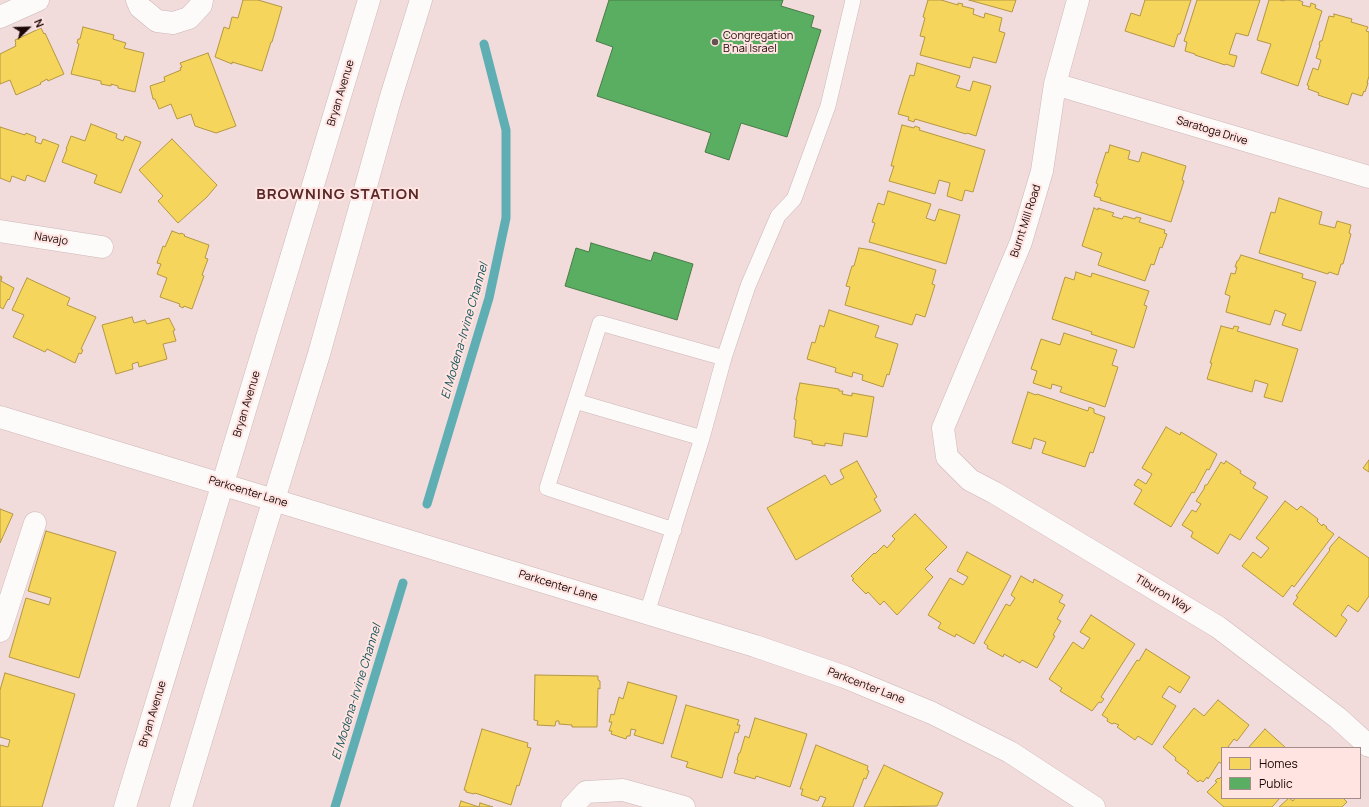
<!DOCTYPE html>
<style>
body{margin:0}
#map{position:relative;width:1369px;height:807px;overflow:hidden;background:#f1dbdb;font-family:Manrope,sans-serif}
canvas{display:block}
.legend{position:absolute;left:1221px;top:747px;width:140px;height:52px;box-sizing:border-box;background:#ffe4e2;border:1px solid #a48c8a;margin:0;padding:5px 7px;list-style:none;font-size:12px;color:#1b0706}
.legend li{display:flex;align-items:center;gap:8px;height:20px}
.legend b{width:20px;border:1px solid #a48c8a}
.north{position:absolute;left:8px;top:8px;width:40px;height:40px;-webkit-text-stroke:3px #ffe4e2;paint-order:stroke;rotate:67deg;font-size:11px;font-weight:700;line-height:16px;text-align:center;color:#1b0706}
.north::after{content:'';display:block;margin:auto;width:14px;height:18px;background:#1b0706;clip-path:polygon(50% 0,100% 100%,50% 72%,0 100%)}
</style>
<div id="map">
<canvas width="1369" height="807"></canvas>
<ul class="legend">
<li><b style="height:11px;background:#f6d55c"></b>Homes</li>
<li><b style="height:11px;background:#5aae61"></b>Public</li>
</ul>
<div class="north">N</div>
</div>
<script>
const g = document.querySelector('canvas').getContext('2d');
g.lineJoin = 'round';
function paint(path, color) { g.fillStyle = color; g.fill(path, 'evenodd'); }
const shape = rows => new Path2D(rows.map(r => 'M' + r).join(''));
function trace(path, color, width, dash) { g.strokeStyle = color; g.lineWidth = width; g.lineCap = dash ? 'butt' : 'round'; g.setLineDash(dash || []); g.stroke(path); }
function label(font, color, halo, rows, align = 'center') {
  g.font = font + ' Manrope,sans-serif'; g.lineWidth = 4; g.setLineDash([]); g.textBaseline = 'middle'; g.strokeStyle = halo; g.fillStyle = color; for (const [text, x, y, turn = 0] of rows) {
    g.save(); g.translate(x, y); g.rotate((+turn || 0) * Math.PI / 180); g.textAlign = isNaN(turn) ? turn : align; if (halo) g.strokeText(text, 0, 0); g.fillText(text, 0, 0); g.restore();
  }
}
const homes = shape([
 [243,0,258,0,282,7,272,42,271,42,262,71,232,62,232,64,215,57,224,27,229,29,232,17,238,18,243,0],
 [928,0,941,0,958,5,958,3,963,4,962,6,974,9,973,14,984,18,985,13,1002,18,999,31,1005,33,996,63,973,57,970,68,920,55,925,37,920,36,925,18,923,17,928,0],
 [969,0,1016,0,1012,12,969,0],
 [1145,0,1191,0,1180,34,1178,34,1174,47,1125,31,1131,13,1140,16,1145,0],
 [1197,0,1260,0,1248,36,1236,33,1229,54,1237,56,1234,67,1226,64,1225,65,1195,55,1195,54,1185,51,1187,42,1184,41,1197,0],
 [1269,0,1279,0,1284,1,1285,0,1298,0,1303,2,1302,5,1310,7,1311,3,1316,5,1315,8,1322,11,1298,86,1261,73,1271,44,1257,40,1269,0],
 [1334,14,1352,19,1351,22,1368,27,1366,31,1369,32,1369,76,1367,83,1368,83,1365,92,1364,91,1362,96,1352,93,1348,105,1318,95,1319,93,1308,89,1309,86,1307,85,1313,68,1318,70,1321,60,1316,58,1320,45,1319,45,1320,41,1322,41,1329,16,1334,17,1334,14],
 [83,27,114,35,113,39,126,43,124,48,144,53,135,92,118,88,118,86,111,84,111,86,101,84,101,81,71,74,79,44,77,43,78,39,80,39,83,27],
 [41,28,44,34,45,33,64,74,48,81,47,79,40,83,41,84,16,95,10,80,0,84,0,54,16,46,15,44,16,43,15,40,41,28],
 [208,53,236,126,216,133,195,126,191,114,177,119,171,104,159,109,155,99,153,99,150,86,165,81,164,77,181,70,180,68,182,67,180,63,208,53],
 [917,63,960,76,956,87,970,91,973,81,991,86,976,136,967,133,966,134,915,119,914,122,908,120,909,117,898,114,910,75,914,76,917,63],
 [91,124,117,134,116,138,123,141,125,136,141,142,121,193,94,183,97,175,62,162,67,149,66,149,71,136,85,141,91,124],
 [902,125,914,128,915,126,920,128,919,130,985,150,973,192,965,190,962,201,947,196,950,183,939,180,935,194,889,181,894,166,891,166,902,125],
 [0,127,25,135,26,133,36,137,35,142,41,144,43,139,59,145,45,182,27,175,25,181,12,176,10,182,0,178,0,127],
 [172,139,217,185,207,197,178,223,158,201,163,196,139,170,172,139],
 [1110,145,1130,151,1128,159,1139,162,1142,152,1186,166,1182,180,1184,181,1171,222,1100,200,1101,198,1094,196,1098,184,1096,183,1106,152,1108,153,1110,145],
 [888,191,931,204,926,218,935,221,939,209,960,215,946,264,869,242,875,223,872,222,878,203,884,205,888,191],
 [1279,198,1322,212,1319,224,1335,228,1337,221,1351,225,1349,233,1351,234,1343,264,1341,264,1338,275,1329,272,1328,274,1259,253,1271,212,1275,213,1279,198],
 [1094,208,1098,210,1098,208,1114,213,1112,216,1122,219,1124,216,1135,219,1136,217,1141,218,1139,222,1165,230,1164,233,1167,234,1162,248,1160,247,1154,265,1151,264,1145,281,1098,265,1102,253,1082,246,1094,208],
 [172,231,180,234,181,233,185,235,184,236,209,245,205,258,208,259,202,275,204,276,192,309,184,306,183,308,179,306,180,304,160,297,167,278,157,274,161,264,157,263,163,246,165,247,172,231],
 [859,248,872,250,936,270,932,284,935,285,925,317,916,314,912,325,845,305,850,287,846,286,852,266,854,266,859,248],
 [1241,255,1303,274,1302,278,1316,282,1301,331,1282,325,1286,314,1275,310,1270,325,1226,312,1230,296,1225,294,1231,273,1235,274,1237,267,1235,267,1237,261,1238,261,1241,255],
 [1076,272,1091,277,1092,273,1149,291,1144,305,1147,306,1134,348,1091,334,1092,332,1052,319,1065,277,1074,280,1076,272],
 [0,276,2,277,1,281,14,288,9,300,8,299,3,309,0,307,0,276],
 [27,278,70,298,67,305,96,317,81,349,83,350,81,354,79,353,75,363,47,349,45,352,13,337,24,315,12,310,27,278],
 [829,310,879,326,875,337,898,344,889,375,887,374,883,387,862,380,863,375,853,372,852,377,835,372,836,368,807,359,812,342,815,343,820,325,824,327,829,310],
 [132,317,134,323,145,320,147,324,169,318,175,330,173,331,176,341,163,344,167,359,139,367,138,362,132,364,133,369,116,374,102,325,132,317],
 [1221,326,1233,329,1234,326,1239,327,1237,331,1298,349,1282,402,1264,397,1268,384,1255,380,1252,392,1207,379,1212,363,1210,363,1221,326],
 [1064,333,1117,350,1112,365,1118,367,1105,407,1060,392,1062,387,1052,384,1051,389,1033,383,1037,371,1031,369,1041,339,1060,345,1064,333],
 [800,383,839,389,839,391,843,391,842,394,852,396,852,393,874,397,867,437,844,433,842,446,825,443,825,446,812,444,812,441,794,437,796,420,794,419,797,400,796,400,800,383],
 [1028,392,1036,395,1037,394,1088,411,1089,407,1094,409,1094,413,1105,417,1093,453,1090,452,1085,467,1042,453,1046,442,1034,438,1031,449,1012,443,1028,392],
 [1166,427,1180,435,1181,432,1217,454,1209,470,1207,469,1194,493,1192,492,1171,527,1134,504,1142,490,1134,485,1138,479,1146,484,1152,474,1142,468,1166,427],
 [1369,460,1369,472,1363,468,1369,460],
 [857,461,877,497,874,499,881,511,796,560,767,508,825,475,831,485,844,478,840,470,857,461],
 [1226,461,1241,471,1240,473,1256,483,1253,488,1268,497,1240,540,1230,534,1218,554,1191,537,1193,532,1182,525,1192,510,1196,512,1201,504,1196,501,1204,489,1205,485,1207,485,1221,462,1224,464,1226,461],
 [1285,501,1297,510,1301,506,1318,519,1317,521,1322,526,1323,524,1327,527,1326,528,1334,534,1294,587,1292,585,1283,597,1242,566,1253,552,1261,558,1269,548,1256,538,1285,501],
 [0,509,13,514,0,543,0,509],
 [915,514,947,547,925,569,933,577,897,615,884,601,880,605,868,592,866,594,852,580,854,579,851,576,874,553,875,554,884,545,887,548,895,539,892,536,915,514],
 [46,531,116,552,79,678,9,657,26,598,49,605,51,598,28,591,46,531],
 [1339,537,1369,558,1369,596,1358,612,1348,605,1341,615,1347,620,1336,637,1293,604,1298,597,1296,596,1330,550,1329,549,1331,546,1339,537],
 [967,552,1011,576,974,644,956,634,955,637,938,628,941,623,928,615,950,578,963,585,968,577,957,571,967,552],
 [1021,576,1033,583,1034,579,1063,595,1059,602,1065,605,1057,619,1061,621,1053,635,1055,636,1037,668,1022,660,1020,663,1004,654,1003,657,987,648,988,646,984,643,1006,604,1010,606,1015,598,1011,595,1021,576],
 [1091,615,1135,644,1101,697,1104,699,1101,703,1099,702,1092,711,1060,691,1062,688,1049,679,1073,642,1083,649,1090,638,1080,632,1091,615],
 [1146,649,1190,677,1180,693,1169,686,1162,697,1176,706,1152,745,1138,736,1135,740,1117,727,1119,725,1114,723,1112,724,1107,721,1108,719,1102,715,1137,660,1139,661,1146,649],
 [5,673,75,694,42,807,0,807,0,745,8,747,10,740,0,737,0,690,5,673],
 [535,675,598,676,598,680,600,681,600,689,598,688,597,727,572,727,572,725,559,724,559,721,556,721,555,726,537,725,538,721,534,720,535,675],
 [628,682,677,696,663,744,634,735,636,730,631,729,630,736,627,736,626,739,611,734,612,731,609,731,612,722,609,722,611,714,614,715,619,697,623,699,628,682],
 [1218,700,1249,725,1237,741,1234,739,1228,747,1229,748,1222,748,1222,764,1219,762,1208,779,1207,777,1203,782,1200,780,1198,782,1187,773,1189,771,1175,760,1176,758,1163,747,1194,708,1204,716,1218,700],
 [686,705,739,720,737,725,740,725,738,733,735,732,722,778,686,767,688,762,671,757,686,705],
 [755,718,807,734,790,787,756,776,755,779,734,773,738,760,737,760,739,753,740,753,745,736,749,738,755,718],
 [482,729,528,743,527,747,531,748,519,786,517,785,511,805,475,793,474,794,466,792,466,790,464,790,482,729],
 [1265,729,1286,748,1248,748,1265,729],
 [816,745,868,766,867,770,869,771,866,779,864,778,853,807,822,807,826,798,820,796,818,801,801,795,803,789,800,789,816,745],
 [884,765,943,793,937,806,864,807,884,765],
 [1222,776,1222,798,1280,798,1272,807,1224,807,1207,792,1217,782,1215,781,1218,778,1219,779,1222,776],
 [1289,798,1293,801,1295,798,1343,798,1347,802,1342,807,1279,807,1289,798],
 [461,801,479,807,459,807,461,801],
 [480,803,493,807,479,807,480,803]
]);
paint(homes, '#f6d55c');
trace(homes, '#b49742', 1);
const public = shape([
 [609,0,783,0,781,6,814,16,811,27,821,30,787,137,741,123,729,160,705,152,711,133,597,96,613,47,596,41,609,0],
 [591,243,651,261,654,252,693,264,677,320,565,286,576,248,589,252,591,243]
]);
paint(public, '#5aae61');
trace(public, '#477c46', 1);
trace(shape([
 [427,504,489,298,506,218,506,130,484,44],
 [335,807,403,583]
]), '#5faeb4', 9);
const service = shape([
 [575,401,547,488,674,530],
 [702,438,575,401,600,323,724,358],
 [647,613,702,438,724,358,748,286,778,216,794,199,828,106,853,0]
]);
const minor = shape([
 [137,0,140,7,157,21,173,23,189,18,201,5,202,0],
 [1078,0,1055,84,1042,171,1021,242,943,428,947,457,970,480,995,493,1218,627,1338,718,1369,746],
 [0,17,38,0],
 [1055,84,1369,177],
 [0,231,102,247],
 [0,631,35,523],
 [572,807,586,792,623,790,684,807]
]);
const tertiary = shape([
 [0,417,755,646,845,677,932,713,1010,752,1094,807]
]);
const secondary = shape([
 [125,807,369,0],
 [181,807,258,551,319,354,390,100,421,0]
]);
trace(service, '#cdb7b6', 16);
trace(minor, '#cdb7b6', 23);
trace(tertiary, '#cdb7b6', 23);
trace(secondary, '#cdb7b6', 23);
trace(service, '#fdfafa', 15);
trace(minor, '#fdfafa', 22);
trace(tertiary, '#fdfafa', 22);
trace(secondary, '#fdfafa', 22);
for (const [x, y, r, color] of [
 [715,42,4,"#665151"]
]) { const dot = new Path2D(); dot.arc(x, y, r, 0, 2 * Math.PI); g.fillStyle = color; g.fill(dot); trace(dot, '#ffe4e2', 1.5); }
label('11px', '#1b0706', '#ffe4e2', [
 ["Congregation",723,36],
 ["B'nai Israel",723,49]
], 'left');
label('11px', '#1b0706', '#ffe4e2', [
 ["Bryan Avenue",341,93,-73],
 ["Saratoga Drive",1212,131,17],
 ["Burnt Mill Road",1026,221,-72],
 ["Navajo",51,239,9],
 ["Bryan Avenue",247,404,-73],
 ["Parkcenter Lane",248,492,17],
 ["Parkcenter Lane",558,586,17],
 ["Tiburon Way",1163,594,31],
 ["Parkcenter Lane",866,686,21],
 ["Bryan Avenue",153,714,-73]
]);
label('italic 12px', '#17565b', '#ffe4e2', [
 ["El Modena-Irvine Channel",465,331,-74],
 ["El Modena-Irvine Channel",357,692,-73]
]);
g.letterSpacing = '1px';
label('bold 15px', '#5a2827', '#ffe4e2', [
 ["BROWNING STATION",338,195]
]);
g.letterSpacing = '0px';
</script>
